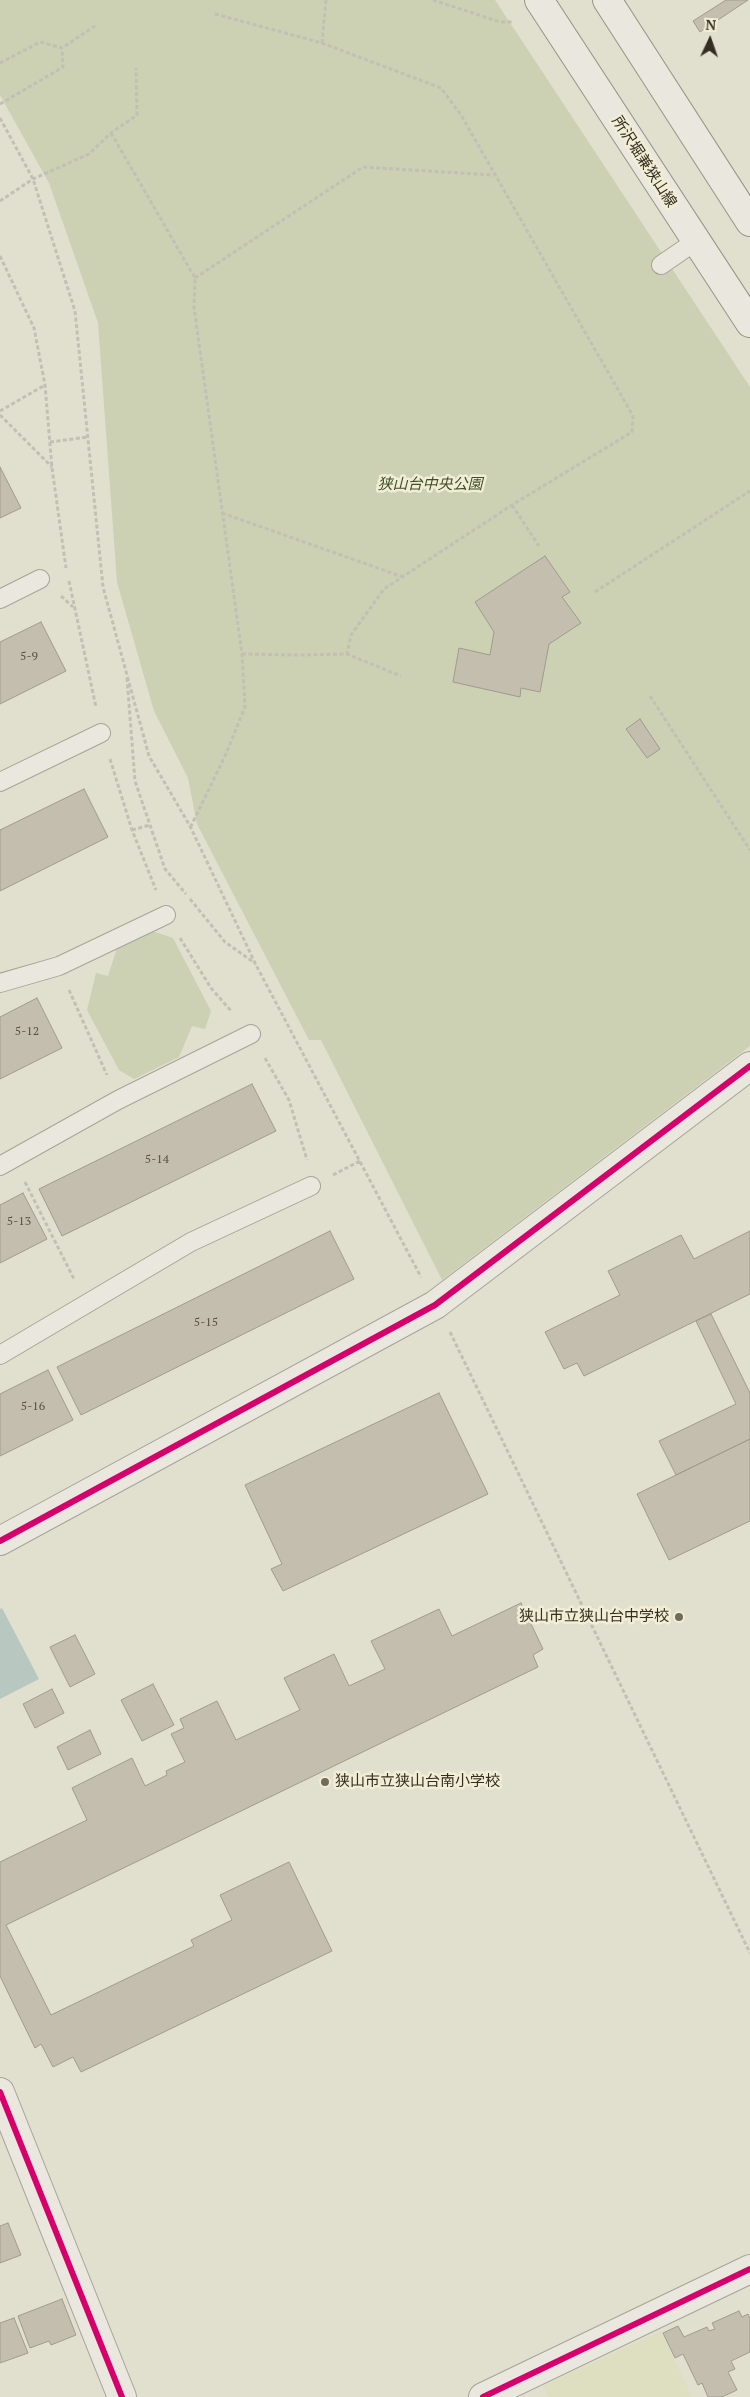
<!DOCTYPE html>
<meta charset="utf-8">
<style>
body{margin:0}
#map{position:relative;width:750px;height:2397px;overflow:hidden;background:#e1dfce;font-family:"PT Serif",serif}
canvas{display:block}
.north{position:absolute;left:685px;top:15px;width:50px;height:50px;-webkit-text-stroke:4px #f1eed5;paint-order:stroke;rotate:3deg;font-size:14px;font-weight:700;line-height:20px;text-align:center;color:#342d20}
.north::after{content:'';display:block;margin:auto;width:18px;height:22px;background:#342d20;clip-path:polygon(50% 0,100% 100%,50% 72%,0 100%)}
</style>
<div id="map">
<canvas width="750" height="2397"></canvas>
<div class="north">N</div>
</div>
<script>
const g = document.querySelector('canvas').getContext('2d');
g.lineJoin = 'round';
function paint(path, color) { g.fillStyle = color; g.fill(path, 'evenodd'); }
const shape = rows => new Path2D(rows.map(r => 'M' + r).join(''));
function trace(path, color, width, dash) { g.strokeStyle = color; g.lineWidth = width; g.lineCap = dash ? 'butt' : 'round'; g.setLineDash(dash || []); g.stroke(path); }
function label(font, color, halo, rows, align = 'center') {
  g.font = font + ' "PT Serif","Noto Sans JP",serif'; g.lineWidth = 5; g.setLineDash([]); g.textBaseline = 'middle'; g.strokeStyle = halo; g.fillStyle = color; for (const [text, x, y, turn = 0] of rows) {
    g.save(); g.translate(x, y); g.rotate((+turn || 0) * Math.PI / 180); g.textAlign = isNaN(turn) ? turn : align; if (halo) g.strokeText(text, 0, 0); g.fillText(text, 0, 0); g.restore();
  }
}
paint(shape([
 [661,2331,692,2397,549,2397,543,2386]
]), '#dedec0');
paint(shape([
 [0,0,495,0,750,387,750,1046,442,1280,321,1040,309,1040,197,824,188,778,154,711,117,582,98,323,49,183,0,95],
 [146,929,173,938,211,1011,205,1029,192,1026,179,1057,134,1079,119,1070,87,1010,96,973,108,976,119,942]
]), '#cbd1b2');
paint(shape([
 [2,1608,39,1679,0,1699,0,1609]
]), '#b8c7c0');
const building = shape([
 [726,0,748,0,700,32,693,21,726,0],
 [0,467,21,508,0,518,0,467],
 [545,556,570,592,562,597,581,623,549,644,540,692,521,688,520,697,453,682,459,648,490,655,494,632,475,602,545,556],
 [41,622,66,671,0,704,0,642,41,622],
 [640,719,660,749,647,758,626,729,640,719],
 [84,789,108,837,0,891,0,830,84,789],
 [37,998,62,1048,0,1079,0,1017,37,998],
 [252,1084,276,1131,62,1236,39,1189,252,1084],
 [23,1193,47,1239,0,1263,0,1205,23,1193],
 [330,1231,354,1279,81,1415,57,1367,330,1231],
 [750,1231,750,1294,584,1376,577,1363,564,1369,545,1332,620,1295,608,1271,681,1235,694,1259,750,1231],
 [711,1314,750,1393,750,1439,676,1475,659,1441,736,1404,696,1321,711,1314],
 [48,1370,73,1420,0,1456,0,1394,48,1370],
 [439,1393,488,1494,283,1591,271,1569,282,1564,245,1485,439,1393],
 [750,1439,750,1521,669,1560,637,1494,750,1439],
 [521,1603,543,1649,533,1655,538,1667,6,1925,51,2015,194,1946,191,1940,232,1920,220,1895,289,1862,332,1951,81,2072,73,2057,53,2067,41,2044,35,2048,0,1976,0,1862,87,1820,72,1788,132,1758,145,1786,167,1775,166,1771,185,1762,171,1734,184,1728,180,1719,217,1701,236,1740,300,1710,284,1678,334,1654,349,1686,385,1669,371,1641,439,1609,452,1636,521,1603],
 [75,1635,95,1674,70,1687,50,1647,75,1635],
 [153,1684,174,1725,142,1741,121,1700,153,1684],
 [52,1689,64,1713,35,1728,23,1704,52,1689],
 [90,1730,101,1754,68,1770,57,1747,90,1730],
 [8,2223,21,2255,0,2263,0,2226,8,2223],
 [62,2299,76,2335,51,2345,49,2341,30,2348,18,2316,62,2299],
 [739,2311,742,2317,748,2314,750,2319,750,2352,731,2361,735,2369,728,2372,737,2390,722,2397,708,2397,702,2383,698,2385,683,2354,675,2358,663,2333,678,2326,684,2337,707,2327,709,2331,715,2329,712,2323,739,2311],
 [14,2318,28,2353,0,2363,0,2323,14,2318]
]);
paint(building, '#c4beaf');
trace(building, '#a19b8e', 1);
const lane = shape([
 [661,265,696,241],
 [0,599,40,579],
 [0,782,101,733],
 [0,983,59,966,166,915],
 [0,1166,118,1100,251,1034],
 [0,1355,191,1242,311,1186]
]);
const street = shape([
 [0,1541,435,1305,750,1066],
 [0,2092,122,2397],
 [483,2397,750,2269]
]);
const secondary = shape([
 [539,0,750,323],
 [607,0,750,222]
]);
trace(lane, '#a6a497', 20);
trace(street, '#a6a497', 30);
trace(secondary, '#969386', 30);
trace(shape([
 [433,0,500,22,514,22],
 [215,14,322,43,441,88,461,115,633,416,632,432,512,505,384,589,351,635,347,654],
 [322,43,326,0],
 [0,63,40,42,62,48,95,26],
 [0,104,63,67,62,48],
 [0,118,33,179,75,311,103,587,149,756,190,826,256,965,421,1277],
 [111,133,195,278,194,307,242,654,245,707,226,754,191,826],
 [0,201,33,179,89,154,111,133,137,115,136,68],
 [0,256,34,328,45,385,52,468,66,568],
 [195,278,363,167,493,175],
 [0,411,45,385],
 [0,415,52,467],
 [50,442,88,437],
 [512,505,539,546],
 [222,513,403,577],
 [69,581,96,707],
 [595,592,750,491],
 [61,596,73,607],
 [242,654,299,655,347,654,401,676],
 [127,678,135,781,165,869,186,894],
 [650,696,750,850],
 [110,759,132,830,156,890],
 [132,830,150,825],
 [190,899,225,942,256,964],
 [180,938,211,988,232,1012],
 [69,990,107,1075],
 [265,1058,289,1100,307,1160],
 [333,1175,360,1161],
 [25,1182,74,1279],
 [450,1332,750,1953]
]), '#c2c0b5', 3, [4, 2.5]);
trace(lane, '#eae8de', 18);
trace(street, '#eae8de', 28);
trace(secondary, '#eae8de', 28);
trace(shape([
 [0,1541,435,1305,750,1066],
 [0,2092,122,2397],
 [483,2397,750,2269]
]), '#d6006c', 6);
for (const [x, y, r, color] of [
 [679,1617,5,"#716b5d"],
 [325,1782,5,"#716b5d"]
]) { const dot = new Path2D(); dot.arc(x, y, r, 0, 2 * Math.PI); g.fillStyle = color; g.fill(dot); trace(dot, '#f1eed5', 2); }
label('12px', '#585144', null, [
 ["5-9",29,657],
 ["5-12",27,1032],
 ["5-14",157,1160],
 ["5-13",19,1222],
 ["5-15",206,1323],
 ["5-16",33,1407]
]);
label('15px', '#342d20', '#f1eed5', [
 ["所沢堀兼狭山線",644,162,57]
]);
label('italic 15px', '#3e4e29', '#f1eed5', [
 ["狭山台中央公園",430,485]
]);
label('15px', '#342d20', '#f1eed5', [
 ["狭山市立狭山台中学校",669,1617],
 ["狭山市立狭山台南小学校",335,1782,"left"]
], 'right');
</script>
